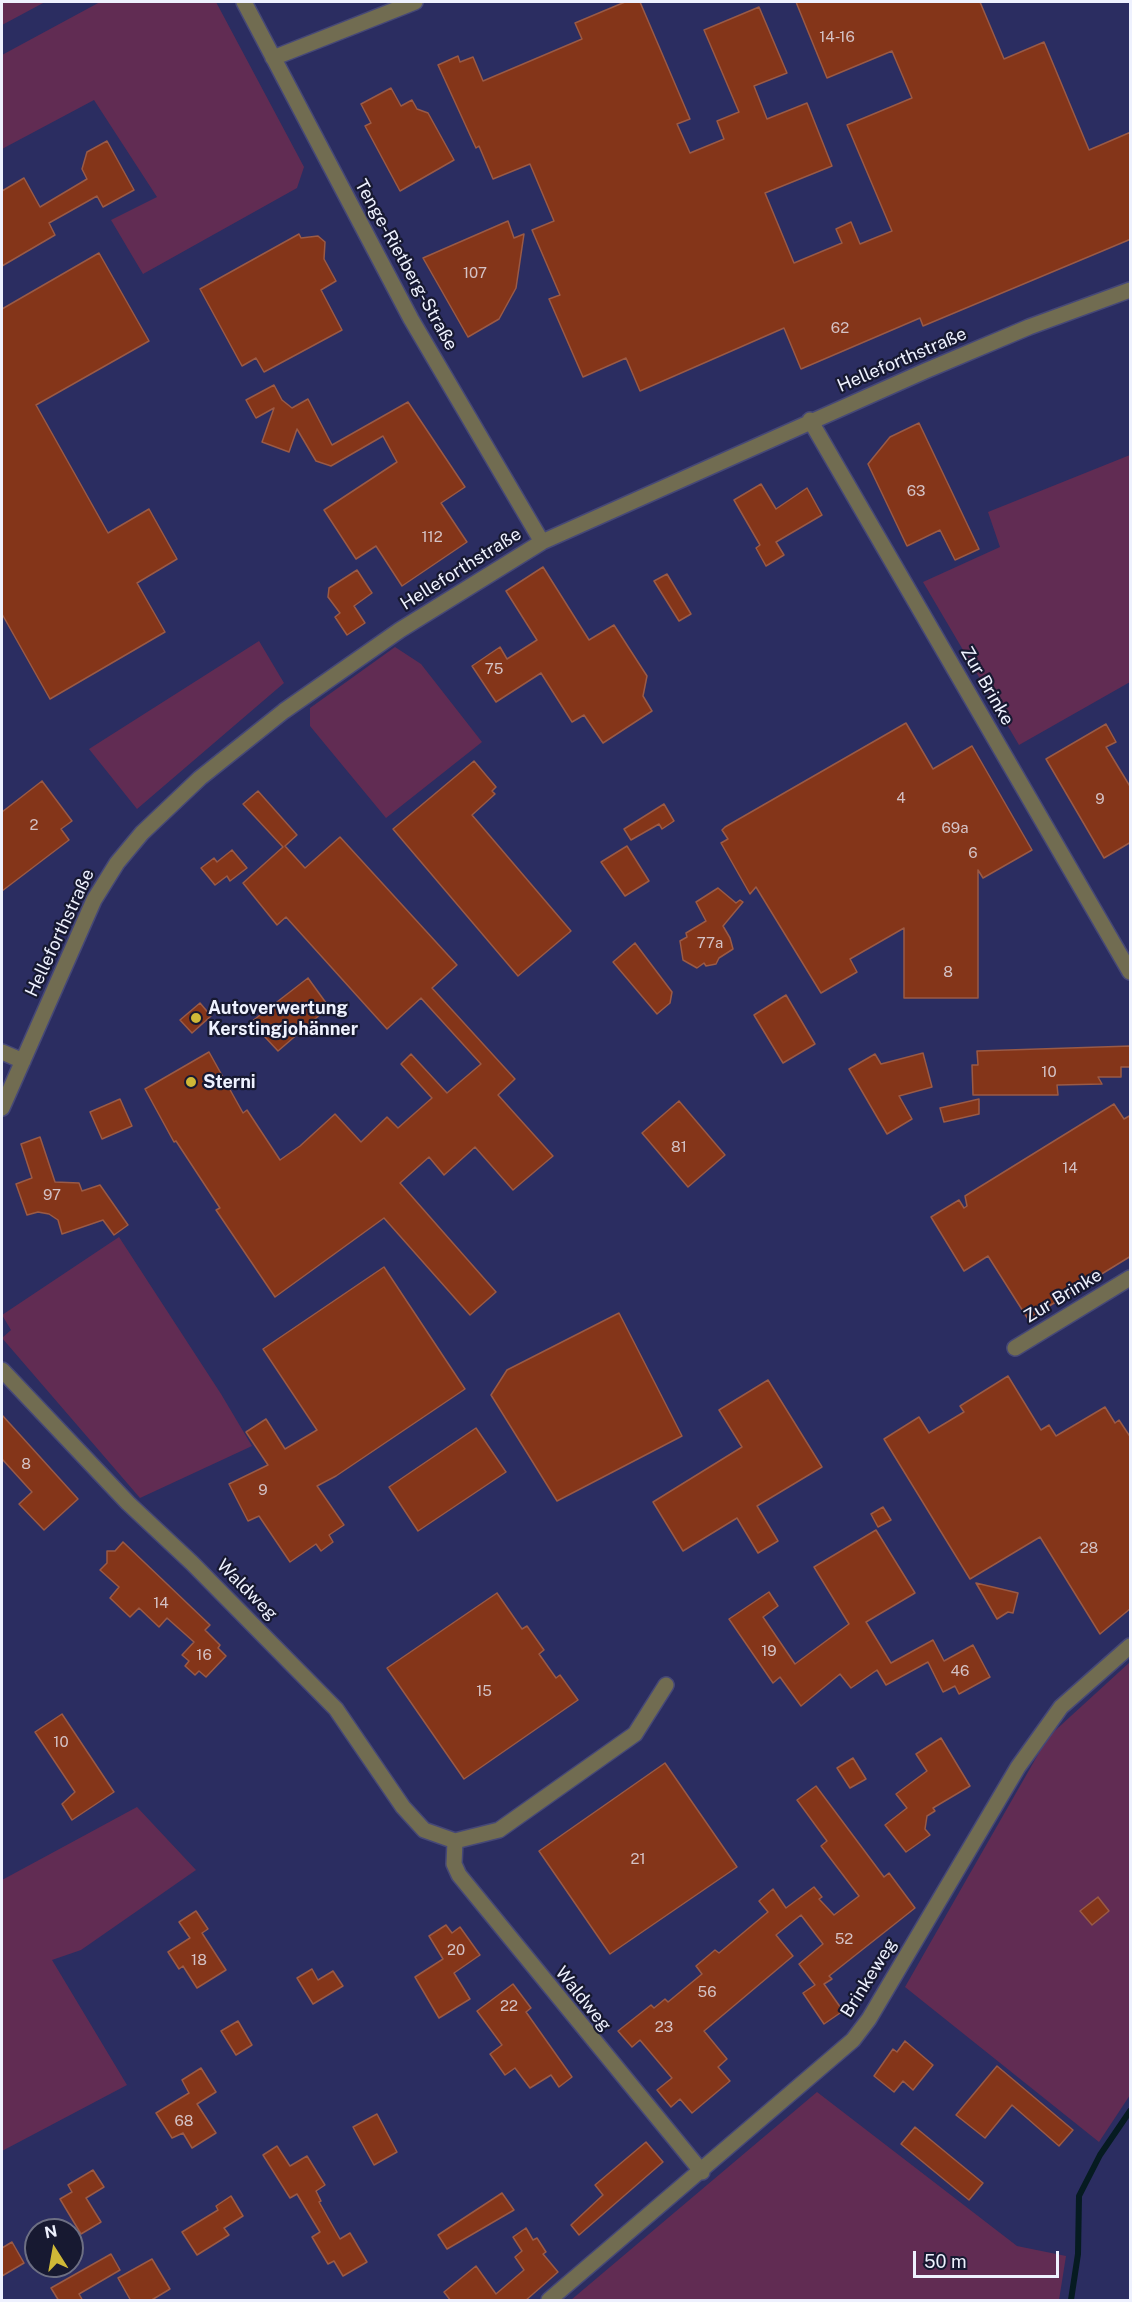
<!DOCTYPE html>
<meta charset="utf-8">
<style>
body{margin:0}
#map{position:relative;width:1132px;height:2302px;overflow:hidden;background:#2b2d61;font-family:"Public Sans",sans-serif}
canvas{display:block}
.frame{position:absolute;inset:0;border:3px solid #eef1fe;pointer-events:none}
.north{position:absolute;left:24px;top:2218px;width:60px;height:60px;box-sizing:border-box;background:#171931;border:2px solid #6d6f83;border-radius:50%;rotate:349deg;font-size:16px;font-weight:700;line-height:24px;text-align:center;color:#eef1fe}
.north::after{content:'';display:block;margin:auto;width:21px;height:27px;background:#cfb837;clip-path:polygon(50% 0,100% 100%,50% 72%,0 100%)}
.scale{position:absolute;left:913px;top:2251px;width:146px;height:27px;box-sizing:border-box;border:3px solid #eef1fe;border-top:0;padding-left:8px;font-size:18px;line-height:21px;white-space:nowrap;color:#eef1fe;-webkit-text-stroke:4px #171931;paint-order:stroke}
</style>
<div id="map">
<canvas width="1132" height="2302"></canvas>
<div class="frame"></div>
<div class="north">N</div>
<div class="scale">50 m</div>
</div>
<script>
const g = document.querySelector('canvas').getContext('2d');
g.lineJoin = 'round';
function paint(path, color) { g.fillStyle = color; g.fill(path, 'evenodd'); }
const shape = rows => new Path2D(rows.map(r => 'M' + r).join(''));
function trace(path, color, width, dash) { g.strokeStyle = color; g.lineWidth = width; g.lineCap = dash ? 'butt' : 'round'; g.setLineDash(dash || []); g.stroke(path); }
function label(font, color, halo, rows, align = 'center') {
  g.font = font + ' "Public Sans",sans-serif'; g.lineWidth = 4.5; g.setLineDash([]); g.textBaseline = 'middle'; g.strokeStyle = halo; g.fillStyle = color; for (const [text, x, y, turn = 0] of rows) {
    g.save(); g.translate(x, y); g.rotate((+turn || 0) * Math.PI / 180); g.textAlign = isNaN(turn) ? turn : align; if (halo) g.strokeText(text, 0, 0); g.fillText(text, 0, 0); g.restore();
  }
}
paint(shape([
 [2,2,45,2,2,25],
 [100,2,216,2,304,167,297,188,143,274,111,220,157,197,94,100,2,149,2,55],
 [1130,455,1130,682,1019,745,923,582,1000,547,988,512],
 [259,641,284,683,137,809,89,749],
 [395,647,421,664,482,742,386,818,310,726,310,708],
 [119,1237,221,1394,252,1446,140,1498,2,1338,11,1330,2,1315],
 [1130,1662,1130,2095,1099,2142,905,1987,1048,1737],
 [137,1807,196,1870,81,1950,52,1960,127,2085,2,2151,2,1880],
 [817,2092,1017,2246,1066,2256,1059,2300,571,2300]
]), '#612c53');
trace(shape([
 [1071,2300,1078,2254,1079,2196,1100,2155,1130,2111]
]), '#061b21', 6);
const building = shape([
 [625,2,640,2,690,119,677,124,690,153,724,139,717,121,739,112,704,30,759,7,787,73,754,86,767,119,807,103,832,166,765,193,794,263,842,243,836,229,851,222,860,244,892,231,847,125,912,98,892,51,827,78,796,2,980,2,1004,59,1044,42,1089,150,1131,132,1131,239,923,326,920,318,801,369,784,328,640,391,626,358,583,377,549,299,560,295,532,230,554,221,530,164,493,179,479,146,476,148,438,65,458,56,460,62,473,57,483,81,582,39,575,23,625,2],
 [391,88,401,106,412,100,417,109,428,113,454,160,400,191,365,126,371,123,361,104,391,88],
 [107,141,134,190,103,207,97,196,49,223,55,235,2,266,2,191,24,178,40,207,87,179,82,169,87,152,107,141],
 [508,221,514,238,524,234,516,288,499,319,468,337,423,258,508,221],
 [299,234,301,238,318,236,325,242,324,259,336,281,321,290,342,330,264,372,256,358,242,366,200,289,299,234],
 [99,253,149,341,36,405,108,533,149,509,177,559,137,583,165,632,50,699,2,614,2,309,99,253],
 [274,385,282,400,292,408,308,399,332,445,408,402,465,487,441,503,467,542,402,586,376,546,356,559,324,510,397,462,383,436,331,466,316,461,297,429,289,452,262,442,274,408,256,418,246,400,274,385],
 [919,423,979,549,955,560,940,530,907,546,868,464,890,437,919,423],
 [761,484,776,509,807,488,822,515,776,542,784,555,766,566,756,548,760,545,734,500,761,484],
 [543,567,589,640,614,625,647,676,643,696,652,711,603,743,584,715,572,722,541,673,496,702,472,666,500,647,507,659,537,640,506,591,543,567],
 [357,570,372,593,354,606,365,623,347,635,335,617,340,613,328,597,329,588,357,570],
 [667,574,691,614,679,621,654,581,667,574],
 [906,723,933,769,972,746,1032,850,983,878,978,870,978,998,904,998,904,928,850,959,857,972,821,993,756,887,750,894,721,843,728,839,722,830,725,827,906,723],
 [1106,724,1116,742,1106,747,1131,788,1131,842,1104,858,1046,759,1106,724],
 [474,761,496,787,492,791,495,794,472,815,571,931,518,976,393,829,474,761],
 [42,781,72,821,61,829,69,840,2,891,2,812,42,781],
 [258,791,297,835,285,846,305,868,340,837,457,965,432,988,515,1079,498,1095,553,1156,513,1190,475,1147,444,1175,429,1157,400,1183,496,1292,470,1315,384,1218,275,1297,216,1210,220,1208,176,1141,174,1142,145,1089,209,1052,243,1113,247,1110,280,1160,300,1146,335,1114,361,1142,387,1117,398,1128,432,1098,401,1064,411,1054,447,1093,481,1064,421,998,387,1029,286,917,277,925,243,883,283,847,243,804,258,791],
 [664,804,674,821,662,829,659,824,631,840,624,829,664,804],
 [627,846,649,881,625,896,601,862,627,846],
 [232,850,247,868,230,881,227,876,215,885,201,868,214,858,217,862,232,850],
 [718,888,736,903,740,900,743,902,723,926,730,938,733,949,719,958,716,964,706,966,704,963,697,968,683,960,680,941,687,937,686,933,706,921,696,902,718,888],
 [635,943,672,992,670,1003,657,1014,613,962,635,943],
 [308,978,329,1007,278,1051,251,1022,308,978],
 [786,995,815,1044,783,1063,754,1015,786,995],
 [200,1003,211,1016,192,1033,180,1020,200,1003],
 [1131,1046,1131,1067,1121,1067,1121,1077,1098,1077,1102,1084,1057,1085,1058,1095,973,1095,972,1065,978,1065,977,1051,1131,1046],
 [923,1053,932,1087,899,1096,912,1119,887,1134,849,1069,875,1054,881,1064,923,1053],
 [120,1099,132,1126,102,1139,90,1112,120,1099],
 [979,1099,979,1114,944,1122,940,1108,979,1099],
 [679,1101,725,1155,688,1187,642,1133,679,1101],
 [1114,1104,1124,1119,1131,1115,1131,1256,1028,1319,988,1256,964,1271,931,1217,959,1200,964,1208,967,1206,965,1196,1114,1104],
 [40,1137,55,1182,79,1183,82,1191,100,1185,128,1225,114,1235,103,1220,62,1234,58,1220,49,1214,38,1212,27,1215,16,1184,32,1178,21,1144,40,1137],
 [384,1267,465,1389,336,1476,317,1486,344,1525,329,1535,333,1542,321,1551,316,1544,290,1562,259,1516,248,1521,229,1484,268,1465,246,1432,266,1419,285,1449,317,1430,263,1349,384,1267],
 [619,1313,682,1436,557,1501,491,1395,507,1370,619,1313],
 [1008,1376,1041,1430,1049,1425,1056,1436,1105,1407,1115,1423,1119,1420,1131,1438,1131,1608,1100,1634,1040,1537,970,1579,884,1439,919,1417,929,1433,964,1412,960,1406,1008,1376],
 [768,1380,822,1467,757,1506,778,1541,758,1553,737,1518,683,1551,653,1502,742,1447,719,1410,768,1380],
 [2,1415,78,1499,44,1530,19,1504,32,1492,2,1459,2,1415],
 [476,1428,506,1472,418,1531,389,1487,476,1428],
 [883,1507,891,1520,878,1527,871,1514,883,1507],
 [876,1530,915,1593,866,1622,891,1663,933,1640,944,1661,973,1645,990,1677,959,1694,955,1686,943,1692,928,1662,886,1685,877,1670,851,1688,840,1674,801,1706,780,1677,773,1683,729,1619,769,1592,778,1606,763,1617,795,1664,849,1624,814,1567,876,1530],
 [123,1542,210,1625,205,1630,220,1645,218,1648,226,1656,206,1677,199,1671,195,1675,185,1666,189,1661,182,1655,194,1642,167,1618,159,1627,139,1608,130,1617,110,1598,119,1587,100,1570,107,1563,107,1551,115,1551,123,1542],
 [976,1583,1018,1593,1013,1613,1008,1612,997,1619,976,1583],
 [497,1593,522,1629,527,1626,544,1650,539,1654,556,1678,560,1675,578,1700,464,1779,387,1668,497,1593],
 [62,1714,114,1792,72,1820,62,1804,75,1792,35,1732,62,1714],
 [941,1738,970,1786,933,1808,935,1811,927,1816,925,1829,930,1835,906,1852,885,1825,907,1808,896,1794,927,1771,916,1754,941,1738],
 [853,1758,866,1779,850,1788,837,1768,853,1758],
 [665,1763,737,1867,610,1954,539,1851,665,1763],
 [816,1786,884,1877,889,1873,915,1908,829,1976,832,1979,824,1984,843,2011,824,2024,803,1993,815,1985,799,1964,823,1944,801,1915,776,1935,793,1956,704,2031,727,2059,718,2067,730,2081,692,2113,680,2099,671,2107,657,2090,672,2078,640,2040,632,2047,618,2031,651,2005,654,2008,665,1999,668,2002,702,1974,696,1966,715,1950,719,1953,768,1912,759,1901,773,1889,786,1908,814,1887,822,1897,819,1899,834,1915,859,1896,821,1846,827,1841,797,1800,816,1786],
 [1098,1897,1109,1911,1092,1925,1080,1911,1098,1897],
 [196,1911,208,1929,202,1933,226,1970,197,1988,183,1966,179,1969,168,1952,190,1938,179,1922,196,1911],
 [446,1925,452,1933,460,1927,480,1955,454,1973,470,1999,439,2018,415,1977,443,1959,429,1936,446,1925],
 [312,1969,318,1980,333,1971,343,1986,313,2004,297,1978,312,1969],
 [513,1984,531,2008,526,2012,572,2077,559,2087,551,2075,530,2088,515,2068,505,2075,490,2054,502,2045,477,2011,513,1984],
 [238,2021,252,2045,236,2055,221,2031,238,2021],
 [905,2041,933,2065,913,2090,903,2081,894,2092,874,2076,893,2049,897,2052,905,2041],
 [997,2066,1073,2130,1059,2146,1012,2105,985,2138,956,2115,997,2066],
 [201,2068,216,2092,197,2104,216,2133,192,2148,183,2133,172,2138,156,2113,189,2093,182,2080,201,2068],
 [377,2114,397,2152,374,2165,353,2127,377,2114],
 [915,2127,983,2183,969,2200,901,2144,915,2127],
 [646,2142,663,2162,579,2235,571,2225,603,2195,595,2185,646,2142],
 [277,2146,290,2166,307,2156,325,2185,316,2191,321,2201,319,2202,340,2239,350,2233,367,2262,343,2276,334,2261,328,2264,312,2237,320,2232,297,2194,290,2198,263,2155,277,2146],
 [93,2170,104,2187,86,2198,101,2222,81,2234,60,2199,72,2192,68,2185,93,2170],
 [502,2193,514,2210,447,2249,438,2235,502,2193],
 [231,2196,243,2216,224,2228,229,2235,197,2255,182,2232,218,2210,216,2206,231,2196],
 [526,2228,533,2240,537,2238,546,2252,543,2254,558,2272,525,2301,451,2301,444,2292,476,2266,496,2294,524,2270,515,2257,522,2251,513,2237,526,2228],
 [12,2242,24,2263,2,2276,2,2248,12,2242],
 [111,2254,120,2270,79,2294,83,2301,59,2301,51,2288,111,2254],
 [152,2259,170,2289,150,2301,131,2301,118,2278,152,2259]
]);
paint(building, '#843519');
trace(building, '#9a5a46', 1.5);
const minor = shape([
 [244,2,411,319,542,542],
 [273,58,415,2],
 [810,420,1130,972],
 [2,1052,23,1061],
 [2,1108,94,900,117,863,142,833,200,778,284,711,400,630,542,542,925,371,1029,327,1130,290],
 [1015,1348,1130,1278],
 [2,1370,128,1503,192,1563,336,1709,403,1807,424,1830,455,1841,499,1830,635,1734,666,1685],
 [455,1841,454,1864,459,1875,702,2172],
 [549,2300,853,2040,869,2019,1018,1767,1061,1707,1130,1646]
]);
trace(minor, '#464877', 18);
trace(minor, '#716c51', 15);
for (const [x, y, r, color] of [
 [196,1018,6,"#cfb837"],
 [191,1082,6,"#cfb837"]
]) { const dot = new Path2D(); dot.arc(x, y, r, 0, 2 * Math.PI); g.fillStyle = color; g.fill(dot); trace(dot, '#171931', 2); }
label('15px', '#d4c2c5', null, [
 ["14-16",837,37],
 ["107",475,273],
 ["62",840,328],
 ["63",916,491],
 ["112",432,537],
 ["75",494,669],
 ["4",901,798],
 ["9",1100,799],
 ["2",34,825],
 ["69a",955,828],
 ["6",973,853],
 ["77a",710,943],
 ["8",948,972],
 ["10",1049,1072],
 ["81",679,1147],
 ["14",1070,1168],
 ["97",52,1195],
 ["8",26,1464],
 ["9",263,1490],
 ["28",1089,1548],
 ["14",161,1603],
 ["19",769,1651],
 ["16",204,1655],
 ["46",960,1671],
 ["15",484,1691],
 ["10",61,1742],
 ["21",638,1859],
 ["52",844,1939],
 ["20",456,1950],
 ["18",199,1960],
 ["56",707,1992],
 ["22",509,2006],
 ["23",664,2027],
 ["68",184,2121]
]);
label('18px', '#eef1fe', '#171931', [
 ["Tenge-Rietberg-Straße",406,265,61],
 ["Helleforthstraße",902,360,-23],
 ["Helleforthstraße",461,569,-32],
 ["Zur Brinke",987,686,60],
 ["Helleforthstraße",60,933,-65],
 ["Zur Brinke",1063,1296,-31],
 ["Waldweg",247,1590,45],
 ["Brinkeweg",869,1978,-58],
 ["Waldweg",583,1999,51]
]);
label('bold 18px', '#eef1fe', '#171931', [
 ["Autoverwertung",208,1008],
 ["Kerstingjohänner",208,1029],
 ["Sterni",203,1082]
], 'left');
</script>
